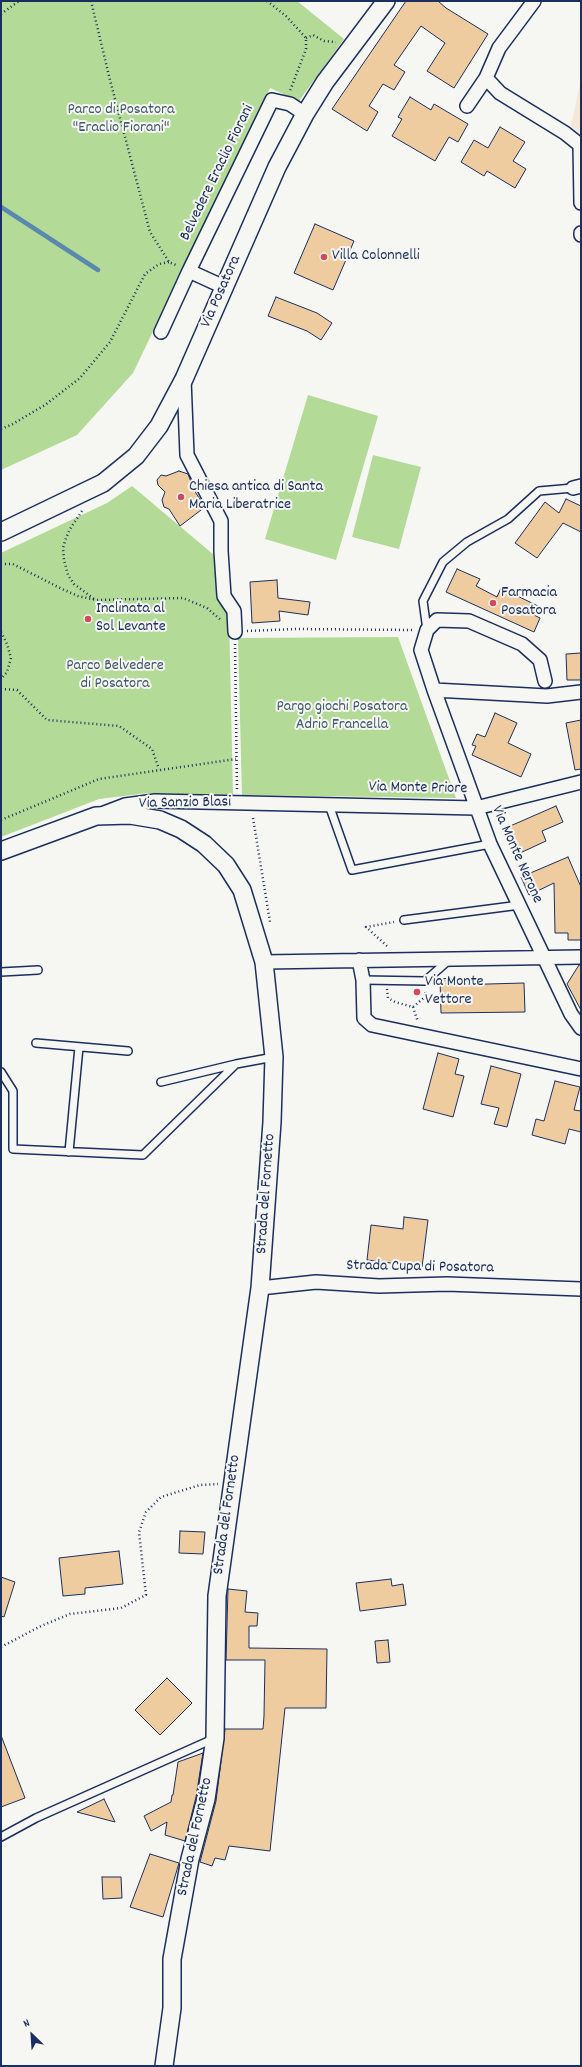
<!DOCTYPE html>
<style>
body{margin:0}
#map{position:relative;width:582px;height:2067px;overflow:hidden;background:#f6f6f2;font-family:Dekko,sans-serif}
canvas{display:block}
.frame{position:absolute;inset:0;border:2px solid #1b2f5e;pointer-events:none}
.north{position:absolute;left:12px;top:2015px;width:40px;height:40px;-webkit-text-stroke:3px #f6f6f2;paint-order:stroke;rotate:335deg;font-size:11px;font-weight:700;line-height:16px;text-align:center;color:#1b2f5e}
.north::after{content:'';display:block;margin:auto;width:14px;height:18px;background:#1b2f5e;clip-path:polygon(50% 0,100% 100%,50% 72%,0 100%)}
</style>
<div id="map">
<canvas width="582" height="2067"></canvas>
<div class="frame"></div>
<div class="north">N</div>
</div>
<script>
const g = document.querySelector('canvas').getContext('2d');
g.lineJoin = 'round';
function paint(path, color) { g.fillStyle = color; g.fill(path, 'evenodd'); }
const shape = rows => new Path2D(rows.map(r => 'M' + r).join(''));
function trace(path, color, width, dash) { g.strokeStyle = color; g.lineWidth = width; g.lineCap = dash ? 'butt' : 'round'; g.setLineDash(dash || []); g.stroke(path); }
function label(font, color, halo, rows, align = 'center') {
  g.font = font + ' Dekko,sans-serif'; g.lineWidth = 4; g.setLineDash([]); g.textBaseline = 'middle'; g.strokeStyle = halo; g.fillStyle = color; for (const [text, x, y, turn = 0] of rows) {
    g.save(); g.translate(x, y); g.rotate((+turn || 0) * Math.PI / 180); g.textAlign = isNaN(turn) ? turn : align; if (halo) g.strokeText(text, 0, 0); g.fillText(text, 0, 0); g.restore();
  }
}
paint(shape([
 [581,79,581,134,571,126]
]), '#f4e9d9');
paint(shape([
 [1,1,297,1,344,39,299,101,270,88,133,373,77,435,1,470],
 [308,395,378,416,336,560,265,539],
 [373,455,421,467,399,549,352,537],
 [132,486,214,555,219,599,229,616,233,795,148,793,99,799,1,837,1,553,107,503],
 [398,637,456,798,242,795,238,638]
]), '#b3da96');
trace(shape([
 [1,207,98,270]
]), '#5a88ae', 4.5);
const building = shape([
 [406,1,438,1,446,8,488,34,454,88,427,71,445,43,421,26,394,65,405,72,394,90,383,84,369,106,378,112,367,131,332,109,406,1],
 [410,97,431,110,434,104,468,124,458,142,449,137,435,161,392,136,402,119,398,117,410,97],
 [500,127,525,142,513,161,526,169,515,188,487,171,484,176,461,162,474,140,488,148,500,127],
 [315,224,354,241,333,290,294,273,315,224],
 [276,297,317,313,332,323,321,340,307,331,268,316,276,297],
 [179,471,188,474,194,490,205,507,180,526,169,509,164,507,162,500,165,492,158,485,157,480,161,475,166,476,179,471],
 [566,499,581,506,581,532,563,523,537,558,515,543,545,502,559,513,566,499],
 [457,569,480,579,476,586,497,597,501,588,538,606,534,615,540,618,534,632,446,592,457,569],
 [277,580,278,598,310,602,308,615,279,611,280,621,252,623,250,582,277,580],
 [581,653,581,680,567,680,566,654,581,653],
 [495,713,517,723,508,743,531,754,521,777,472,755,476,746,472,745,477,734,485,737,495,713],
 [581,720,581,769,575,770,566,723,581,720],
 [556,806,563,822,542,831,546,841,520,853,508,827,556,806],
 [568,857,581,887,581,940,568,940,568,933,555,933,554,883,529,895,521,877,568,857],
 [579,965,581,965,581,1010,567,984,579,965],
 [451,978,452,985,524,983,525,1012,441,1013,440,979,451,978],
 [438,1053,459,1059,455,1074,464,1076,453,1117,423,1109,438,1053],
 [491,1066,521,1074,507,1127,494,1124,499,1108,481,1104,491,1066],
 [555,1081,580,1087,574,1110,581,1111,581,1132,569,1129,565,1144,532,1135,536,1119,544,1121,555,1081],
 [404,1217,428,1220,422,1267,367,1260,371,1225,403,1229,404,1217],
 [180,1531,205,1532,203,1554,179,1553,180,1531],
 [119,1551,123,1584,85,1588,85,1594,63,1596,59,1558,119,1551],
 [1,1577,15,1582,4,1617,1,1616,1,1577],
 [391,1579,392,1586,403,1584,406,1605,360,1611,356,1583,391,1579],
 [228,1589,247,1591,245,1612,258,1613,257,1626,249,1626,249,1648,327,1649,326,1708,285,1708,270,1851,229,1846,225,1860,215,1858,212,1866,200,1862,216,1801,225,1729,263,1729,264,1716,265,1660,226,1660,228,1589],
 [388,1640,390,1662,377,1663,375,1641,388,1640],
 [167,1678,192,1703,160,1735,135,1710,167,1678],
 [2,1738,25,1798,1,1807,1,1739,2,1738],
 [203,1753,196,1797,185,1841,165,1835,167,1822,151,1831,144,1816,171,1802,172,1795,173,1795,178,1762,203,1753],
 [104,1799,115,1822,77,1812,104,1799],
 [150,1854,179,1863,163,1917,130,1907,150,1854],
 [102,1877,121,1877,122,1898,103,1899,102,1877]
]);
paint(building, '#efcca0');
trace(building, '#1b2f5e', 1);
const service = shape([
 [427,630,423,601,443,562,467,542,508,519,539,491,573,488],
 [329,805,352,870,490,844],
 [404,920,520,905],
 [1,972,38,970],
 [363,980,425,981,449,960],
 [36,1043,128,1051],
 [1,1072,13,1091,13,1149,143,1155,236,1064,274,1057],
 [161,1082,236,1064],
 [69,1152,79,1047],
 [1,1837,36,1818,213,1739]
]);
const minor = shape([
 [486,78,500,93,565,133,580,145,581,203],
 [467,106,486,78,499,48,534,1],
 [581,233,581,235],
 [189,271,272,100,290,104,305,114],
 [161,332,189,271,224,287],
 [184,379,187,455,221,521,221,551,224,596,234,611,235,632],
 [573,488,581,486],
 [545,681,540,660,522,644,469,621,437,620,427,630,421,650,434,690,547,696,581,692],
 [434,690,490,844,571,1014,581,1028],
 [104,813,125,805,155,801,476,808,581,782],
 [359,960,363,980,364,1018,372,1025,581,1069],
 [264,962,581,957],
 [260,1288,316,1282,379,1286,447,1284,581,1289]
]);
const tertiary = shape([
 [1,532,103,483,136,456,159,426,184,379,277,167,305,114,325,82,386,1],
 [1,851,96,816,130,815,160,820,181,829,204,844,226,865,242,890,264,962,274,1057,272,1122,260,1288,217,1596,215,1738,206,1799,190,1859,172,1959,172,2008,164,2066]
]);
trace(service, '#1b2f5e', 10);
trace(minor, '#1b2f5e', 16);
trace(tertiary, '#1b2f5e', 20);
trace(shape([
 [91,1,110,80,150,232,169,262,178,266],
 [267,1,286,16,306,38,306,49,290,91],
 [1,14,19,1],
 [306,38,313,35,324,41,336,42],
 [1,429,11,425,45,405,80,378,110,342,145,274,159,264,169,262],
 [82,511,70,529,66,538,63,548,64,560,68,575,74,584,94,599],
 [1,564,13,564,62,589,78,596,96,600,183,598,207,608,222,621],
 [247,631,295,629,414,630],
 [1,632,7,644,11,658,7,672,1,679],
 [235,644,237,791],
 [1,689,17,690,47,720,119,726,152,749,159,769],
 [253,818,270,922],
 [1,820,99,779,236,759],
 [387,946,366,927,394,922],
 [387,989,388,998,395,1002,413,1007,426,996,425,991],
 [413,1007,418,1022],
 [1,1647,41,1626,70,1614,121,1608,146,1595,139,1532,146,1512,161,1497,200,1485,218,1484]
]), '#1b2f5e', 2.5, [1, 3]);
trace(service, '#f6f6f2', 7);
trace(minor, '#f6f6f2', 13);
trace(tertiary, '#f6f6f2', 17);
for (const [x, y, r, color] of [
 [324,257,4,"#d1495b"],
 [181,497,4,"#d1495b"],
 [493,603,4,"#d1495b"],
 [88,619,4,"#d1495b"],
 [417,992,4,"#d1495b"]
]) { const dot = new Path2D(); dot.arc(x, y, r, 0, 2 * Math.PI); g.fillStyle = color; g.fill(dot); trace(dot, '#f6f6f2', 1.5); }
label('16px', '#415a6c', '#f6f6f2', [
 ["Parco di Posatora",121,111],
 ["\"Eraclio Fiorani\"",121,129],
 ["Parco Belvedere",115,667],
 ["di Posatora",115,685],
 ["Pargo giochi Posatora",342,708],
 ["Adrio Francella",342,726]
]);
label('16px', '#1b2f5e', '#f6f6f2', [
 ["Belvedere Eraclio Fiorani",218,173,-64],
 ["Via Posatora",222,292,-66],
 ["Via Monte Priore",418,789,1],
 ["Via Sanzio Blasi",185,804,-1],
 ["Via Monte Nerone",516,855,66],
 ["Strada del Fornetto",267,1194,-86],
 ["Strada Cupa di Posatora",420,1268,1],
 ["Strada del Fornetto",228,1515,-82],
 ["Strada del Fornetto",196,1837,-78]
]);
label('16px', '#1b2f5e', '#f6f6f2', [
 ["Villa Colonnelli",332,257],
 ["Chiesa antica di Santa",189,488],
 ["Maria Liberatrice",189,506],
 ["Farmacia",501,594],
 ["Posatora",501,612],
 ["Inclinata al",96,610],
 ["Sol Levante",96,628],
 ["Via Monte",425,983],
 ["Vettore",425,1001]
], 'left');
</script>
